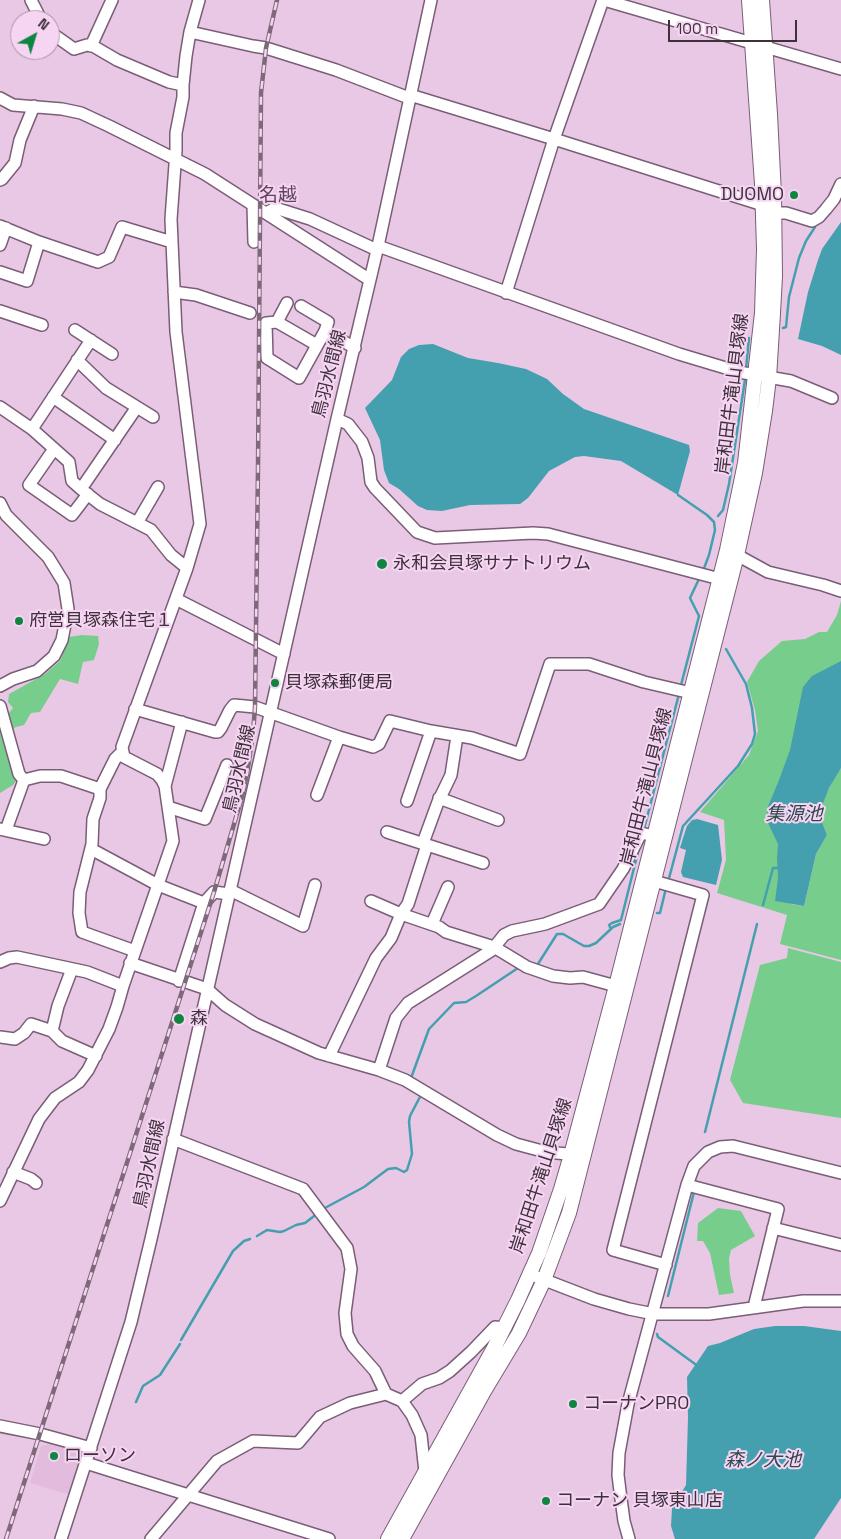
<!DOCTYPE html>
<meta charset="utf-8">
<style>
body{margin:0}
#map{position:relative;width:841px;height:1539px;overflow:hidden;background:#e9c8e5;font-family:"Space Grotesk",sans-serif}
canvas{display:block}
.north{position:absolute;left:10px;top:10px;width:50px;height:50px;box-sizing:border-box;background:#f6d5f2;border:1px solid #ac93a9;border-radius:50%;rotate:39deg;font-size:14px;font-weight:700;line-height:20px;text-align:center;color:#3e313c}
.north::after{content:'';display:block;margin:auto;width:18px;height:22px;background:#0f8640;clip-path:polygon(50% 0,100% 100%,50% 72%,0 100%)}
.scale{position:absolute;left:668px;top:20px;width:129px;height:22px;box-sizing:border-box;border:2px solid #3e313c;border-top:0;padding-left:6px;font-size:15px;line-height:18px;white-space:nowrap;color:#3e313c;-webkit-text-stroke:4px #f6d5f2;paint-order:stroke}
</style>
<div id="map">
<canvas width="841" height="1539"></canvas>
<div class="north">N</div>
<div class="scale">100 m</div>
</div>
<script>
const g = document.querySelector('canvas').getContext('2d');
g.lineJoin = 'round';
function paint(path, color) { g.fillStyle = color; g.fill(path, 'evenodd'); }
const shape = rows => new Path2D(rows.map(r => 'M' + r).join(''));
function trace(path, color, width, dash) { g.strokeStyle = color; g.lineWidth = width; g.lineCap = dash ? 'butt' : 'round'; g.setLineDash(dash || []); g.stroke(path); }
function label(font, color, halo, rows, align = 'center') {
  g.font = font + ' "Space Grotesk","Noto Sans JP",sans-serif'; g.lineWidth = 4; g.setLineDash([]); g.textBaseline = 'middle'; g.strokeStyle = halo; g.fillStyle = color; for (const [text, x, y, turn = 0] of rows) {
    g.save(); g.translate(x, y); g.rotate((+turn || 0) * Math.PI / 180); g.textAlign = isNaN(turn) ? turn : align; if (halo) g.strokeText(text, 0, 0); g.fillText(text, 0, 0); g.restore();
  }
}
paint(shape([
 [58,1442,82,1449,85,1453,71,1495,30,1483,41,1446]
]), '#e2bbdd');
paint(shape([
 [841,601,841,747,797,790,790,904,804,906,816,854,827,835,822,822,823,800,835,777,841,768,841,960,780,944,787,915,717,893,726,860,724,820,700,812,749,755,758,731,755,710,747,682,759,661,782,641,805,639,819,632,827,632,837,615],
 [82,635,98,636,99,644,94,660,83,662,78,684,60,679,40,712,31,713,24,725,16,727,1,737,20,775,13,785,0,793,0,718,9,713,13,708,8,702,9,694,45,674,60,661,69,637],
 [788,948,841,962,841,1118,743,1103,730,1080,760,965,787,958],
 [718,1208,741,1211,755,1236,731,1250,729,1258,730,1275,734,1293,719,1295,710,1253,703,1241,697,1241,698,1223]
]), '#77ce8c');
paint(shape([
 [841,222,841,355,822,346,798,339,808,292,818,260,822,249],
 [433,344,468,358,498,363,526,369,547,379,563,394,584,409,689,445,690,451,678,495,621,461,584,456,575,457,549,471,528,498,520,504,470,505,442,511,427,510,418,506,399,489,389,483,384,470,380,440,365,408,392,380,401,357,409,349,419,345],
 [841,661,841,768,829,788,822,806,822,822,827,835,816,854,804,906,775,901,778,878,777,858,778,844,768,823,767,809,779,780,790,750,803,687,812,676],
 [697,819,718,825,722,860,716,885,683,877,681,872,686,850,680,848,684,835,687,826,692,820],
 [775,1326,804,1326,841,1331,841,1498,814,1539,675,1539,671,1526,672,1508,686,1485,688,1418,687,1377,708,1346,720,1343,754,1329]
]), '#449faf');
trace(shape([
 [783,328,786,327,789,297,799,258,806,241,815,227],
 [746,369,749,338],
 [678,495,707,515,714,522,715,530,709,555,703,571],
 [718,516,723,510,729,484,745,380],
 [681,685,699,616,690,598,699,579],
 [644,829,679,694],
 [668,882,683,826,738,766,752,744,755,734,752,708,746,684,726,649],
 [763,905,773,868,777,868],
 [657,913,660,913,666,888],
 [611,929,609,925,612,923,621,920,639,848],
 [536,967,557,934,563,934,584,946,589,946,596,943,613,927,620,924],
 [411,1078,429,1029,454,1003,466,1002,476,996,521,966],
 [705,1132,757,924],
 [323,1209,364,1187,388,1169,396,1168,404,1172,407,1170,412,1154,409,1122,410,1116,422,1093],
 [257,1236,267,1230,280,1232,284,1231,296,1225,305,1223,318,1213],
 [668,1296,694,1192],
 [657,1334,658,1337,695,1364],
 [181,1340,233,1251,244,1241,250,1239],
 [136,1402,143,1386,160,1375,180,1344]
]), '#449faf', 2.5);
const minor = shape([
 [31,0,41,20],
 [604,0,841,69],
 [50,32,74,49,87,45,93,46,117,60,169,82,183,85],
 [190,32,253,46,266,48,336,70,409,98],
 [91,46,112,0],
 [410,95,554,139,763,205],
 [0,98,13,105,62,109,81,113,109,126,205,174,370,280],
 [0,180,2,179,15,163,20,140,34,106],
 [253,205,254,242],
 [266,213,275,208,310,219,377,250],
 [774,213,786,213,812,221,819,217,826,209,834,199,841,184],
 [0,226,39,242,98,262,109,257,122,227,172,242],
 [0,245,6,228],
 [378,246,679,354,739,372,791,381,832,398],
 [0,272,27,281,39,242],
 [174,292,196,295,250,313],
 [506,293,554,139,603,0],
 [301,306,328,322,325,331,299,378,267,358,266,323,277,322,317,345],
 [0,311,42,325],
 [277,322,287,303],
 [75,330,112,354],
 [325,331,355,348],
 [77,360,106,388,153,417],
 [53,397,115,440],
 [0,407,32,429,69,462,72,481,81,489,100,504,151,530,171,555,187,568],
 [337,419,348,424,362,442,368,458,371,482,375,488,417,532,435,538,533,533,548,534,720,579],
 [32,429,91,340],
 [54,449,29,485,72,515,88,494],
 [81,489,137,407],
 [0,503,6,515,48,557,64,583,68,609,62,640,54,656,37,671,13,679,0,686],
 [137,523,158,487],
 [737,555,768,572,823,585,841,591],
 [176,599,284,654],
 [0,706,19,774,24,780],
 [135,709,215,732,218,732,221,728,230,710,234,705,255,707,339,737,373,747,379,744,390,721,431,731,472,738,520,754,550,664,589,664,644,682,691,693],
 [122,752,115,759,100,789,100,798,93,819,92,844,80,892,79,913,82,932,135,951],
 [165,786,182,722],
 [317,795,339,737],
 [439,798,498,820],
 [407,801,431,731],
 [168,807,205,819,227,765],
 [0,829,44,839],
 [6,830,24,780,40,776,61,776,100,789],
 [387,832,483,863],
 [423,843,438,802,451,775,457,736],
 [91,849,158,885,204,903],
 [654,881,703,895,613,1250,666,1265],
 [230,890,303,926,315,885],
 [371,901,401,914,439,927,446,932,494,947,527,967,553,976,570,978,583,977,616,986],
 [432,924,448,887],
 [0,962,9,958,17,957,87,972,123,986],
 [130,963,207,989,225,1005,255,1024,319,1053,379,1070,405,1080,497,1135,516,1144,546,1152,578,1155],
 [72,969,58,1006,52,1031,62,1041,96,1056],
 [179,981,204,903,214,892,229,894],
 [0,1037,15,1039,24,1033,31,1024,52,1031],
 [329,1056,376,958,391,938,401,914,408,904,427,845],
 [379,1070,396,1018,408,1003,492,950,504,935,512,931,545,924,599,904,623,869,641,833,654,836],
 [173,1139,303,1189,347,1248,351,1269,345,1313,347,1334,353,1346,375,1371,386,1394,402,1401,412,1415,421,1435,425,1472],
 [13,1172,31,1179,36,1183],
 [687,1185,778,1209,754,1307],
 [0,1201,39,1119,55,1098,79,1082,88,1070,109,1029,117,1007,123,986,173,841,165,786,162,780,157,774,124,757,122,747,187,568,200,524,176,332,171,219,176,151,176,133,183,97,183,85,186,56,190,32,199,0],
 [773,1228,841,1245],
 [537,1277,594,1299,629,1309,654,1314,709,1314,803,1301,841,1301],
 [402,1401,422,1384,439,1378,450,1371,471,1352,495,1327,504,1328],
 [0,1426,40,1434,91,1448],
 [86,1463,329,1539],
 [61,1539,131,1322,151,1239,337,419,378,246,431,0],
 [151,1539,217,1461,253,1441,298,1443,320,1417,350,1403,386,1394],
 [629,1539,624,1521,621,1499,618,1475,619,1453,628,1404,687,1185,694,1166,708,1152,720,1147,733,1146,841,1173]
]);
const major = shape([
 [388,1539,494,1348,518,1300,539,1253,561,1189,571,1155,616,986,727,550,745,463,762,313,764,249,762,184,749,0],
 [402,1539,483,1393,519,1333,544,1280,569,1213,737,555,755,473,765,411,769,378,773,313,775,276,774,195,770,114,762,0]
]);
trace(minor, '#7a5d77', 14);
trace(major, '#7a5d77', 16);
trace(minor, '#fff', 11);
trace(major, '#fff', 14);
const rail = shape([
 [6,1539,214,892,242,797,247,774,253,734,255,707,258,468,261,93,266,48,277,0]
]);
trace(rail, '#7e697b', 4.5);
trace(rail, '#f6d5f2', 2.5, [8]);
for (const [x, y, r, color] of [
 [794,195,5,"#0f8640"],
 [382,564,6,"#0f8640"],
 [19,621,5,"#0f8640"],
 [275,683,5,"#0f8640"],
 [179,1019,6,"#0f8640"],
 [573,1404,5,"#0f8640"],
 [54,1456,5,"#0f8640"],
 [546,1501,5,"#0f8640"]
]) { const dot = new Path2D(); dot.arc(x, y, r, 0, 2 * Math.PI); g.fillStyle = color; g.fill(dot); trace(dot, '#f6d5f2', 2); }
label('18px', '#3e313c', '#f6d5f2', [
 ["DUOMO",784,195,"right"],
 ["永和会貝塚サナトリウム",393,564],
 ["府営貝塚森住宅１",29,621],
 ["貝塚森郵便局",285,683],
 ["森",190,1019],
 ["コーナンPRO",583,1404],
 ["ローソン",64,1456],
 ["コーナン 貝塚東山店",556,1501]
], 'left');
label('18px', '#3e313c', '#f6d5f2', [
 ["鳥羽水間線",330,374,-76],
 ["岸和田牛滝山貝塚線",733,394,-83],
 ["鳥羽水間線",240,769,-77],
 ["岸和田牛滝山貝塚線",647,787,-76],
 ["鳥羽水間線",150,1164,-78],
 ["岸和田牛滝山貝塚線",542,1176,-72]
]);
label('19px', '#5f445c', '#f6d5f2', [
 ["名越",278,196]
]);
label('italic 19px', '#2e4a50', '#f6d5f2', [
 ["集源池",794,815],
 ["森ノ大池",763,1461]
]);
</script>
